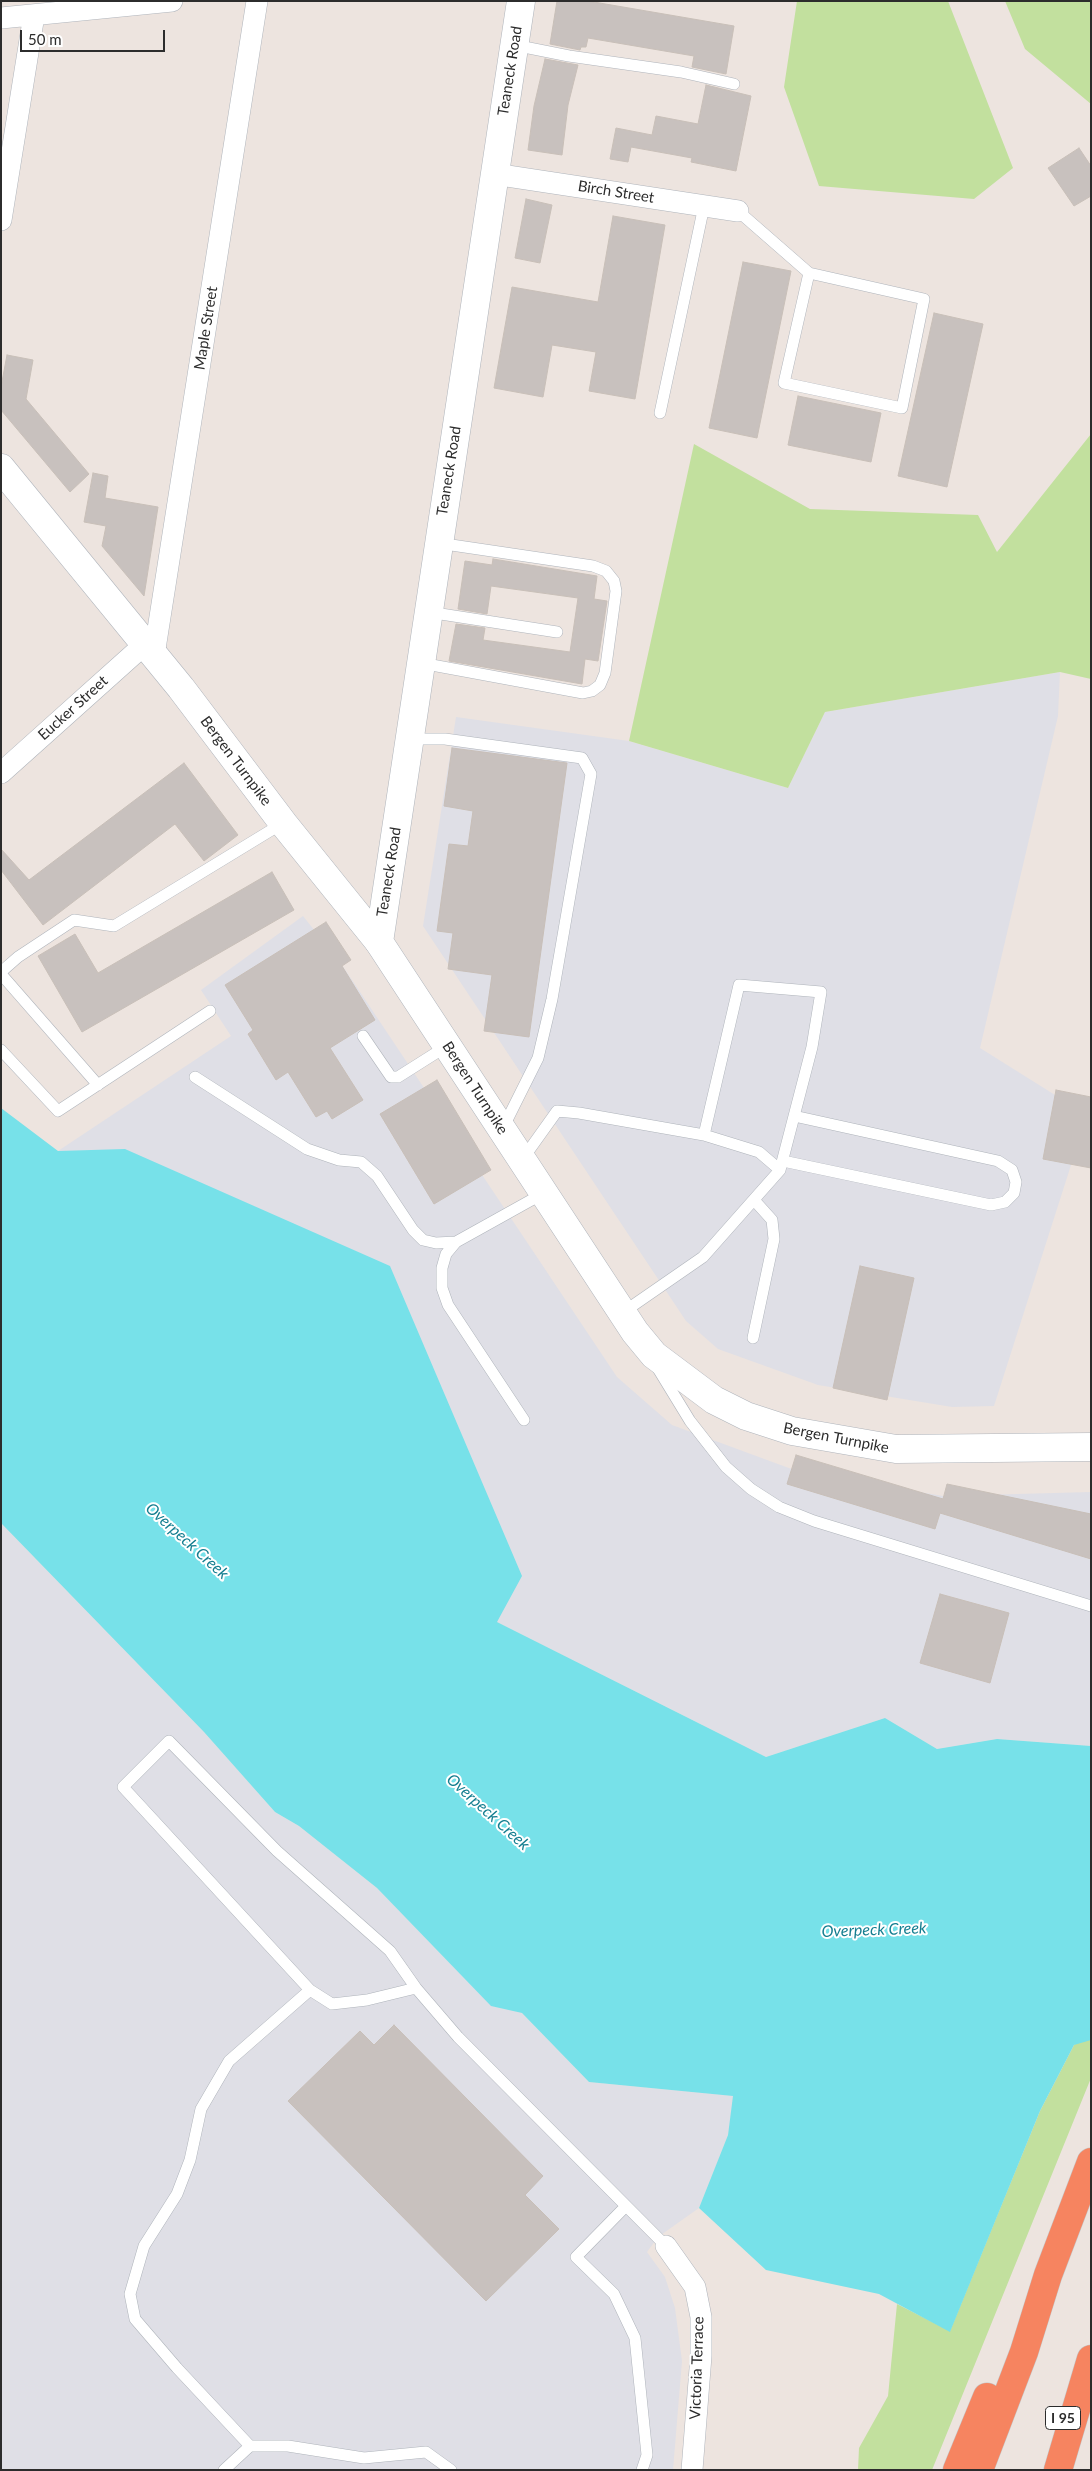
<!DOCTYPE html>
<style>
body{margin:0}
#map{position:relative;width:1092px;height:2471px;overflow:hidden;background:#ede4df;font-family:Lato,sans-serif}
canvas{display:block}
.frame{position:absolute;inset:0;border:2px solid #2c2c2c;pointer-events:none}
.scale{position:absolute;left:20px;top:30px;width:145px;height:22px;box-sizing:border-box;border:2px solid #2c2c2c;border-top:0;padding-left:6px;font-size:15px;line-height:18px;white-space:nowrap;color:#2c2c2c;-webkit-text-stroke:4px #fff;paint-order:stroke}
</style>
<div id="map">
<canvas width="1092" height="2471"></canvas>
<div class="frame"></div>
<div class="scale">50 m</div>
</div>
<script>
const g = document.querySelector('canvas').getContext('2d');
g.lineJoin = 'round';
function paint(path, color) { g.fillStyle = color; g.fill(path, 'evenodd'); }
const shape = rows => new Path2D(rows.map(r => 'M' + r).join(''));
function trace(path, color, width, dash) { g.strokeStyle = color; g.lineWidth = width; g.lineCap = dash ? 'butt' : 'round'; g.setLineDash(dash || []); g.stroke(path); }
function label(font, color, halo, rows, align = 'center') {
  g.font = font + ' Lato,sans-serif'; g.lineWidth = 4; g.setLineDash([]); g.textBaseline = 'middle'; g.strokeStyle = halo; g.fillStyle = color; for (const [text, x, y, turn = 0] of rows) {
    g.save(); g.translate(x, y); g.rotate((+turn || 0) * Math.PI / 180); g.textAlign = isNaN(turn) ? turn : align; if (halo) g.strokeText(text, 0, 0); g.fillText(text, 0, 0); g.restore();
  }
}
paint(shape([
 [1060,672,1058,716,980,1048,1087,1115,994,1406,952,1407,818,1385,718,1349,686,1321,423,926,456,717,629,741,788,788,825,712],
 [303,916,342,965,617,1377,672,1425,797,1471,943,1496,1091,1492,1091,1746,997,1739,937,1749,885,1718,766,1757,497,1622,58,1151,231,1036,201,990],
 [1,1523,204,1732,275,1812,299,1826,377,1888,491,2005,522,2013,589,2082,734,2096,728,2135,699,2208,658,2237,647,2252,665,2277,675,2308,682,2361,673,2470,1,2470]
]), '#dfdfe6');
paint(shape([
 [797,1,948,1,1013,168,974,199,819,186,784,87],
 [1005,1,1091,1,1091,104,1025,49],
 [1091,434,1091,679,1060,672,825,712,788,788,629,741,694,444,810,509,978,515,997,552],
 [1082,2040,1091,2040,1091,2078,932,2470,858,2470,859,2448,888,2396,897,2304,950,2331,1040,2111,1074,2045]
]), '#c2e09e');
paint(shape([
 [1,1108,58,1151,125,1149,390,1266,522,1576,497,1622,766,1757,885,1718,937,1749,997,1739,1091,1746,1091,2040,1074,2045,1040,2111,950,2332,879,2294,766,2270,699,2208,728,2135,733,2096,589,2082,522,2013,491,2006,377,1888,299,1826,275,1812,204,1732,1,1523]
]), '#77e1e9');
const building = shape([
 [557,1,588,1,734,26,726,74,692,67,694,56,588,38,586,47,581,47,580,50,550,44,557,1],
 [545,59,578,65,568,105,562,155,528,150,534,106,545,59],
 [706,85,751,96,736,171,691,162,692,158,631,147,628,162,610,159,616,128,652,135,656,116,698,124,706,85],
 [1079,148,1091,166,1091,196,1074,206,1048,168,1079,148],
 [526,199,552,205,540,263,515,258,526,199],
 [613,216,665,225,635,399,589,391,596,352,552,345,543,397,494,388,512,287,598,302,613,216],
 [743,262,791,271,757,438,709,428,743,262],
 [934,313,983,324,947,487,898,476,934,313],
 [7,355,33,360,26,399,89,474,70,492,1,410,1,387,7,355],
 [798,396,881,413,871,462,788,445,798,396],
 [93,473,108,476,105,498,158,507,144,596,102,546,106,526,84,522,93,473],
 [493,559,597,576,594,599,607,601,598,661,585,659,582,684,449,661,456,624,485,628,483,640,570,652,578,598,491,586,487,614,458,609,465,561,492,565,493,559],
 [452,748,567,763,529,1037,484,1031,492,975,448,969,453,933,437,931,449,844,468,846,473,811,444,806,452,748],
 [184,763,238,835,204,861,175,824,43,925,1,870,1,849,29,880,184,763],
 [272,872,294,910,82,1032,38,956,75,934,98,973,272,872],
 [326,922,351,960,342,966,375,1020,330,1048,363,1100,332,1119,327,1111,316,1117,288,1072,276,1080,248,1034,253,1030,225,985,326,922],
 [437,1080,491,1170,434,1204,380,1114,437,1080],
 [1056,1090,1091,1097,1091,1168,1043,1159,1056,1090],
 [860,1266,914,1278,887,1400,833,1388,860,1266],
 [796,1455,943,1499,947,1484,1091,1514,1091,1559,940,1513,935,1529,787,1484,796,1455],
 [940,1594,1009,1613,990,1683,920,1663,940,1594],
 [394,2025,543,2176,525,2195,559,2229,486,2301,288,2101,360,2031,374,2045,394,2025]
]);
paint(building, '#c8c1be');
trace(building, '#c8bfb8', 1);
const service = shape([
 [514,45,569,56,681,72,734,84],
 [738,211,809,273,924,299,902,408,784,383,809,273],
 [660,413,704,206],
 [428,612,557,632],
 [421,663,583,693,592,691,600,685,605,673,616,591,614,581,606,571,593,566,438,543],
 [410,737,424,739,445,739,582,758,591,774,552,999,538,1058,503,1128],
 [1,972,18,957,74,920,114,926,283,823],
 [1,974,98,1085],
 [363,1036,391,1077,398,1077,447,1046],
 [1,1050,58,1111,210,1011],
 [195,1077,307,1149,339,1160,361,1162,377,1176,413,1230,423,1240,436,1243,456,1242],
 [522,1160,557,1111,579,1113,704,1135],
 [783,1161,991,1205,1005,1202,1014,1193,1016,1182,1012,1170,998,1161,794,1116],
 [622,1313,703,1257,780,1170,812,1047,821,992,739,985,704,1135,759,1152,780,1170],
 [753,1338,774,1239,772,1220,754,1200],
 [657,1367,690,1421,726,1467,751,1489,779,1507,814,1521,1091,1606],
 [524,1420,448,1305,442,1288,442,1268,446,1254,456,1242,544,1193],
 [416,1988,367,2000,332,2004,310,1990,123,1787,169,1741,277,1851,390,1951,416,1988,458,2037,666,2246],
 [626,2206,576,2257,614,2294,635,2338,647,2455,642,2470],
 [250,2446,177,2368,135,2319,130,2294,144,2246,177,2194,190,2160,201,2109,229,2061,310,1990],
 [224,2470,250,2446,288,2446,364,2458,426,2452,451,2470]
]);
const minor = shape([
 [1,18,172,1],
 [494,174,738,211],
 [1,220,34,15],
 [154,655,257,1],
 [1,773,145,644],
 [666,2246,695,2287,701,2317,701,2356,692,2470]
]);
const tertiary = shape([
 [1,468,181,688,283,823,379,942]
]);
const secondary = shape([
 [521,1,379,942,635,1332,654,1355,714,1400,746,1416,792,1431,896,1449,1091,1447]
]);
const motorway = shape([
 [957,2470,987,2397],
 [979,2470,1024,2352,1048,2275,1091,2162],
 [1058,2470,1091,2359]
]);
trace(service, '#afb4bb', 12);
trace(minor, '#afb4bb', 22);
trace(tertiary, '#afb4bb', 29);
trace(secondary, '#afb4bb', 29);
trace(motorway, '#c4c4c4', 29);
trace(service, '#fff', 11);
trace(minor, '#fff', 21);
trace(tertiary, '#fff', 28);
trace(secondary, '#fff', 28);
trace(motorway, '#f68460', 28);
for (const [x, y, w] of [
 [1063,2418,35]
]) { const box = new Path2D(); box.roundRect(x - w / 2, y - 11.5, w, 23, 4); g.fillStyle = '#fff'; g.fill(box); trace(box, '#2c2c2c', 1); }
label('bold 14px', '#2c2c2c', null, [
 ["I 95",1063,2418]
]);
label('15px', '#2c2c2c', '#fff', [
 ["Teaneck Road",510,71,-81],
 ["Birch Street",616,192,9],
 ["Maple Street",206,328,-81],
 ["Teaneck Road",449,471,-81],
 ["Eucker Street",73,708,-42],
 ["Bergen Turnpike",236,761,53],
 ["Teaneck Road",389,872,-81],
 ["Bergen Turnpike",475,1088,57],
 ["Bergen Turnpike",836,1438,11],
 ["Victoria Terrace",697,2368,-88]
]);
label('italic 16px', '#147e90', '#fff', [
 ["Overpeck Creek",187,1541,42],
 ["Overpeck Creek",488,1812,42],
 ["Overpeck Creek",874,1930,-2]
]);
</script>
